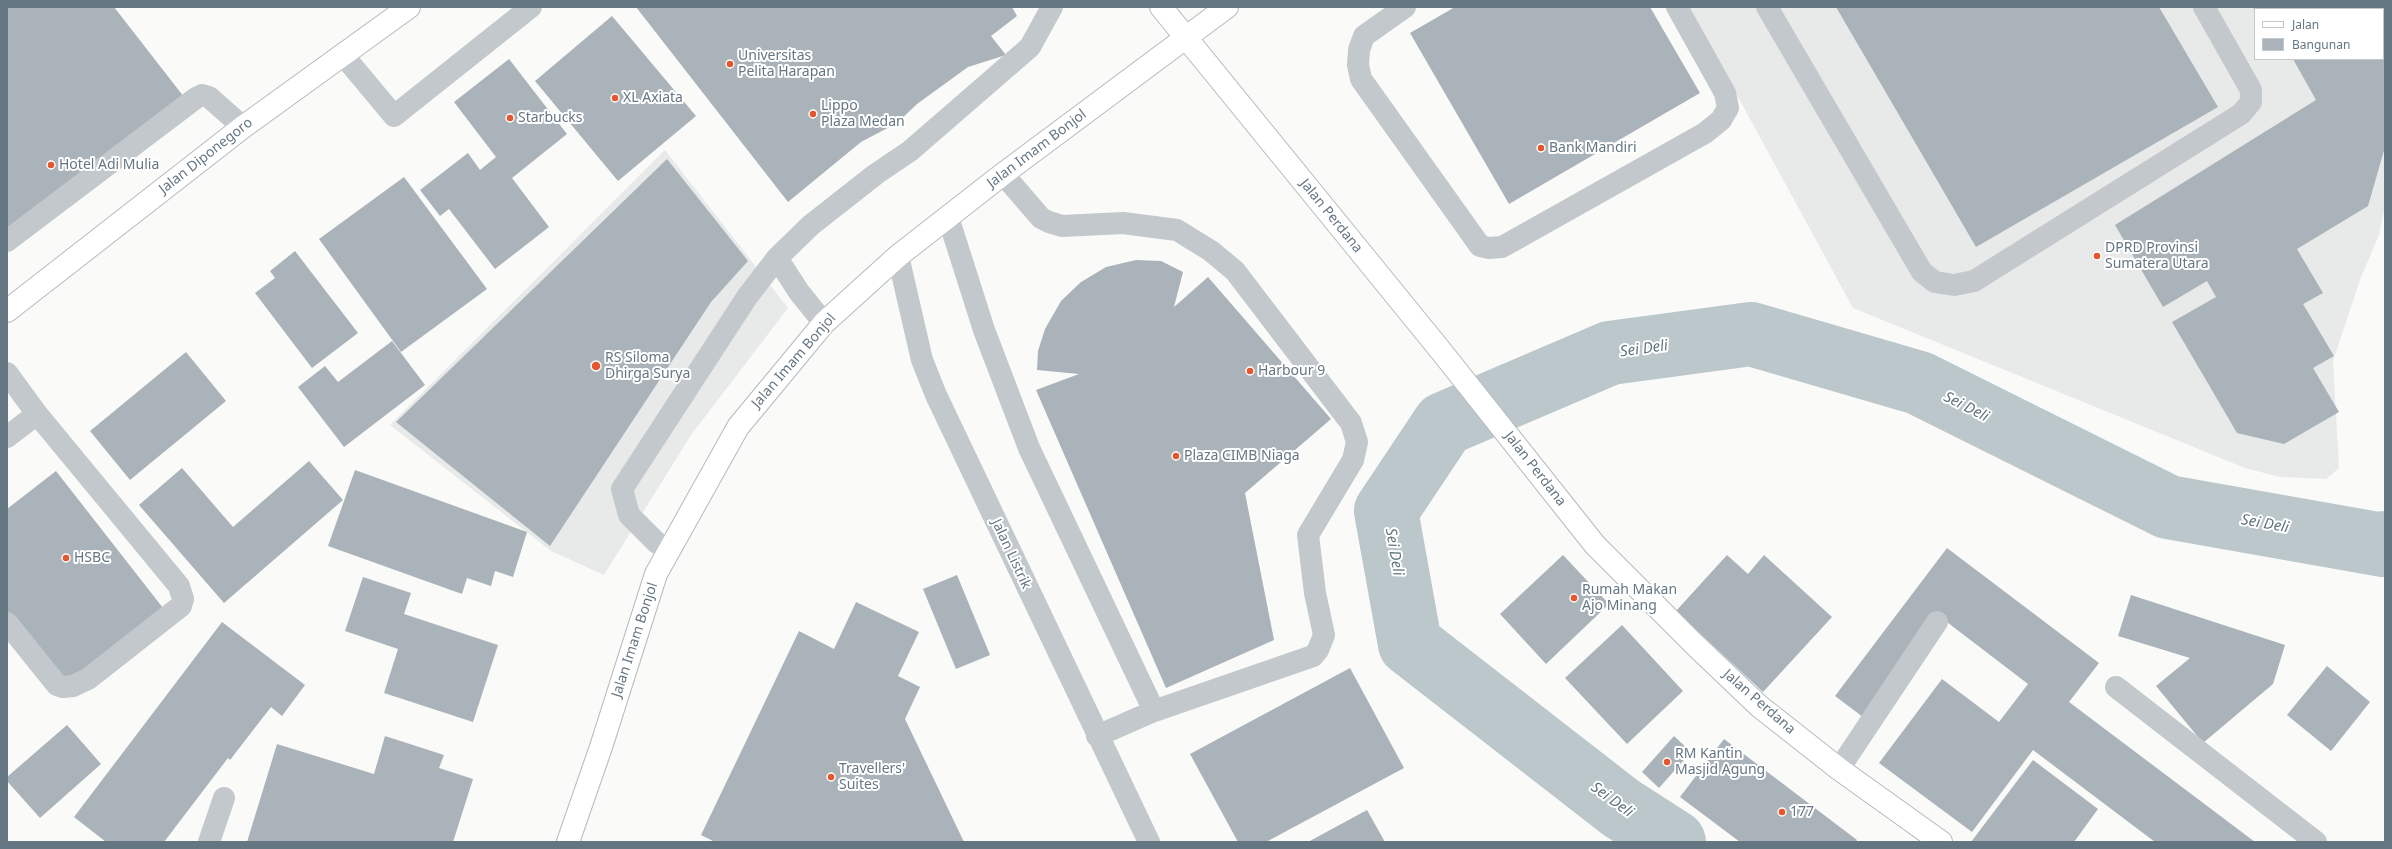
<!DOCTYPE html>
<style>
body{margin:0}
#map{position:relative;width:2392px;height:849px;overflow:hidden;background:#fafaf8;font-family:"Noto Sans",sans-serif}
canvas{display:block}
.frame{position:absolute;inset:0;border:8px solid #657683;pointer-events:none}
.legend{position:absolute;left:2254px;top:8px;width:130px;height:52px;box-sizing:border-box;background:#fff;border:1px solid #c1c8cd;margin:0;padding:5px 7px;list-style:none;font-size:12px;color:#657683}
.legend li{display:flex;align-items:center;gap:8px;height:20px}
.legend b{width:20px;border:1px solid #c1c8cd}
</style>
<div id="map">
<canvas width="2392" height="849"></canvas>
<div class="frame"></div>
<ul class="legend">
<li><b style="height:5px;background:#fff"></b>Jalan</li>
<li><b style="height:11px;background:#aab3b9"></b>Bangunan</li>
</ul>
</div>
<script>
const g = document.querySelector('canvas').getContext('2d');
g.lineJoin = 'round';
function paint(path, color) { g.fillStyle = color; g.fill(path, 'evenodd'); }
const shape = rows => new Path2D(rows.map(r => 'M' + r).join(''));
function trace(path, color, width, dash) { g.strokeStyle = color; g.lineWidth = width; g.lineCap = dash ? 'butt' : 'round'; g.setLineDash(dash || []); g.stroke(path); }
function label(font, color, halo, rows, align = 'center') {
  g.font = font + ' "Noto Sans",sans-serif'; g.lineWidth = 4; g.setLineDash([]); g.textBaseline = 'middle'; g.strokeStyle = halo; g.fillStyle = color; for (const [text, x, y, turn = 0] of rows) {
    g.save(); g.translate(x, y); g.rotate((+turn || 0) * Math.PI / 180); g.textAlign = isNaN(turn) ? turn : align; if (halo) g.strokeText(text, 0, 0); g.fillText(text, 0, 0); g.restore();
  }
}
paint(shape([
 [1689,7,2385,7,2385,206,2379,235,2361,277,2333,361,2339,468,2326,479,2280,477,2245,468,1853,308],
 [2255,9,2383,9,2383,59,2255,59],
 [665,150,788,308,691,435,604,575,551,551,390,425]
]), '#e8e9e9');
trace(shape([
 [1674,842,1621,808,1410,644,1386,511,1444,424,1610,353,1751,334,1919,383,2168,507,2383,545,2385,543]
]), '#bbc7cb', 64);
paint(shape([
 [7,7,114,7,184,97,7,233],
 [636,7,1012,7,1017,16,991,36,1006,55,968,67,917,104,897,123,861,142,788,202],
 [1455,7,1650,7,1700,93,1509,204,1410,33],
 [1836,7,2159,7,2218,107,1976,247],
 [2253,7,2369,7,2370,9,2255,9,2255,12],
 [2385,11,2385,147,2368,206,2297,249,2323,293,2303,304,2334,356,2313,368,2339,412,2284,444,2237,433,2172,322,2216,297,2207,281,2163,307,2115,225,2316,100,2293,59,2383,59,2383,13],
 [612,16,696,116,618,181,535,81],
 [509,59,567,134,512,178,549,227,495,269,449,209,440,216,420,190,468,153,480,170,496,157,454,102],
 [667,159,748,261,711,302,550,546,396,422],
 [404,177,487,289,401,352,319,239],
 [295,251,358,333,312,368,255,293,275,278,270,271],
 [1136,260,1161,261,1183,272,1174,307,1208,277,1331,419,1245,493,1274,640,1166,688,1036,390,1079,374,1037,370,1038,351,1045,329,1061,301,1081,282,1106,267],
 [392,341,425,385,344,447,298,387,325,366,338,382],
 [186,352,226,401,130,480,90,431],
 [309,461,343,500,224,603,139,505,182,468,233,527],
 [355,470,527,532,513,577,495,571,491,586,467,578,462,594,328,546],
 [56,471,163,608,64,685,7,613,7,509],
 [1947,548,2099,663,2069,702,2255,842,2155,842,2033,750,1972,832,1879,763,1942,679,1999,722,2028,684,1939,616,1863,717,1835,696],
 [1563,555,1609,604,1546,664,1500,614],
 [1727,555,1748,574,1764,555,1832,617,1763,692,1676,611],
 [957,575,990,655,956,669,923,589],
 [363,577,411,593,404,614,498,645,473,722,384,693,398,649,345,631],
 [2131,595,2285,645,2273,684,2203,743,2156,686,2190,658,2118,636],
 [856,602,919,632,898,676,920,687,905,719,964,842,715,842,701,835,799,631,834,649],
 [222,622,305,685,282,716,271,707,230,760,228,758,164,842,106,842,74,817],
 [1622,625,1683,691,1627,744,1565,678],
 [2327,666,2370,702,2331,751,2287,715],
 [1350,668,1404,768,1266,842,1238,842,1190,754],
 [67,725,101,764,40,818,7,781,7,777],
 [385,736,444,755,439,768,473,779,453,842,247,842,277,744,374,774],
 [1674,736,1691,752,1659,788,1642,772],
 [1724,739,1857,840,1856,842,1740,842,1680,797],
 [2033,760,2098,809,2074,842,1971,842],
 [1367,810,1385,842,1308,842]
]), '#aab3b9');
const major = shape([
 [1161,7,1441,351,1595,545,1693,643,1759,706,1839,769,1941,842],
 [7,311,243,127,409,7],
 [568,842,601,747,656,574,738,427,824,323,898,256,1003,174,1227,7]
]);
trace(major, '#b5babe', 24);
trace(shape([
 [1405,7,1364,36,1359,50,1358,65,1361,79,1480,246,1489,248,1502,247,1705,133,1721,120,1728,108,1725,93,1677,7],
 [1767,7,1922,272,1935,282,1954,285,1974,281,2241,114,2251,102,2251,90,2204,7],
 [343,55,394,116,531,7],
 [1003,174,1041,218,1049,222,1062,226,1123,223,1177,230,1211,251,1235,271,1351,423,1357,442,1353,460,1308,535,1315,593,1324,635,1318,650,1313,656,1154,711,1097,736],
 [948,217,984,330,1029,448,1154,711],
 [7,241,196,98,202,95,209,97,243,127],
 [898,256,922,360,936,395,1149,842],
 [777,258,799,292,824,323],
 [7,373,37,414,179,586,183,599,181,606,88,679,73,686,63,687,57,685,7,623],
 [7,437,37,414],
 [668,550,656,542,629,515,622,489,747,297,777,258,811,225,876,174,910,151,1030,47,1052,7],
 [2116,687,2316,842],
 [1839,769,1937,622],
 [209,842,224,798]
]), '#c3c8cc', 22);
trace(major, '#fff', 22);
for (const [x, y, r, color] of [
 [730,64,4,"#e4572e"],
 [615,98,4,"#e4572e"],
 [813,114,4,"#e4572e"],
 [510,118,4,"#e4572e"],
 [1541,148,4,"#e4572e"],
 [51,165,4,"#e4572e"],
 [2097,256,4,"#e4572e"],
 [596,366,5,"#e4572e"],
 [1250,371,4,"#e4572e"],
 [1176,456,4,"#e4572e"],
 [66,558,4,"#e4572e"],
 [1574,598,4,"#e4572e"],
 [1667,762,4,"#e4572e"],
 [831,777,4,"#e4572e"],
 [1782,812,4,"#e4572e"]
]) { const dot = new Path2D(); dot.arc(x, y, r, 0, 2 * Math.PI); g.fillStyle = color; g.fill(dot); trace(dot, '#fff', 1.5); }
label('14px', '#657683', '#fff', [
 ["Universitas",738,56],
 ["Pelita Harapan",738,72],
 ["XL Axiata",623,98],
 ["Lippo",821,106],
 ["Plaza Medan",821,122],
 ["Starbucks",518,118],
 ["Bank Mandiri",1549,148],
 ["Hotel Adi Mulia",59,165],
 ["DPRD Provinsi",2105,248],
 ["Sumatera Utara",2105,264],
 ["RS Siloma",605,358],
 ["Dhirga Surya",605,374],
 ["Harbour 9",1258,371],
 ["Plaza CIMB Niaga",1184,456],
 ["HSBC",74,558],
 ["Rumah Makan",1582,590],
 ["Ajo Minang",1582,606],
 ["RM Kantin",1675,754],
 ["Masjid Agung",1675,770],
 ["Travellers'",839,769],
 ["Suites",839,785],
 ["177",1790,812]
], 'left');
label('14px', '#657683', '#fff', [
 ["Jalan Imam Bonjol",1037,149,-37],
 ["Jalan Diponegoro",206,156,-38],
 ["Jalan Perdana",1331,216,51],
 ["Jalan Imam Bonjol",794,361,-49],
 ["Jalan Perdana",1535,469,52],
 ["Jalan Listrik",1011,554,65],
 ["Jalan Imam Bonjol",635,640,-72],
 ["Jalan Perdana",1759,702,41]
]);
label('italic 15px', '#60757c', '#fff', [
 ["Sei Deli",1644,349,-8],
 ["Sei Deli",1966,407,27],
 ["Sei Deli",2265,524,10],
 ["Sei Deli",1394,552,80],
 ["Sei Deli",1612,800,36]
]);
</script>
